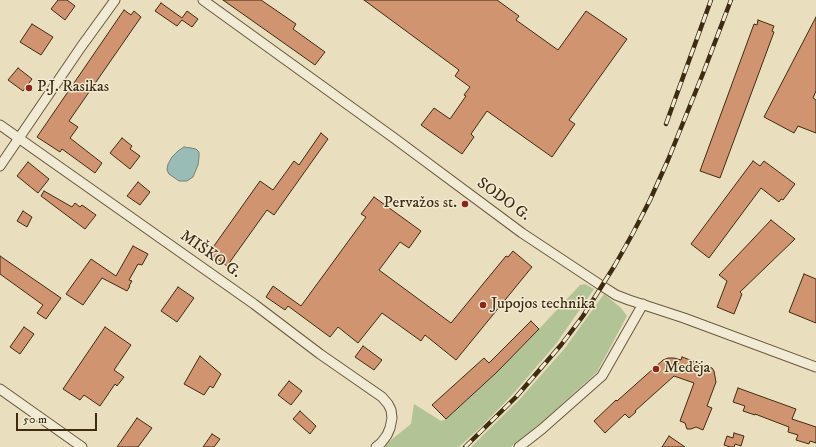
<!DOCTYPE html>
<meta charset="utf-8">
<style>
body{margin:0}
#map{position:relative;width:816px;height:447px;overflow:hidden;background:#e9dfbe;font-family:"IM FELL DW Pica",serif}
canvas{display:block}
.scale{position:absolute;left:16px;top:413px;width:81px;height:18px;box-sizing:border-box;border:2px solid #3f2c10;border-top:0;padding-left:5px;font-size:12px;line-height:14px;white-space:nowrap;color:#3f2c10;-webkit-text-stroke:3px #f1ead5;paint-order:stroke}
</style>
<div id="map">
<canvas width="816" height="447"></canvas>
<div class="scale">50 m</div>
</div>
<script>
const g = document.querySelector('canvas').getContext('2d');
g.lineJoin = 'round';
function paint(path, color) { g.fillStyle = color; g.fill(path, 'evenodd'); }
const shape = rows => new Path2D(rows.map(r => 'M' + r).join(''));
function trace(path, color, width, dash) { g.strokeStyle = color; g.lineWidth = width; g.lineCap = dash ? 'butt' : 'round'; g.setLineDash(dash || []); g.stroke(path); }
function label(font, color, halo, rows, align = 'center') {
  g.font = font + ' "IM FELL DW Pica",serif'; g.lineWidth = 3; g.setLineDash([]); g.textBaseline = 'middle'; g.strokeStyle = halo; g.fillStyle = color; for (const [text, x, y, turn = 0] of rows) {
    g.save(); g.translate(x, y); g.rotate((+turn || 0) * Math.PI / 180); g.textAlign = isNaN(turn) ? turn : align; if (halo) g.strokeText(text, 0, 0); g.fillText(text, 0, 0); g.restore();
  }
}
paint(shape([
 [585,284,594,289,556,344,513,394,482,426,459,447,382,447,411,424,414,404,441,421,446,419,497,372,539,329,580,285],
 [604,294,621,308,627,316,597,372,542,422,511,447,471,447,520,399,565,348]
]), '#b2c395');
const water = shape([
 [184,147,191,148,196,149,199,152,199,157,198,165,193,177,187,181,179,181,169,174,167,170,168,164,172,157,178,151,184,147]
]);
paint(water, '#99bcb7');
trace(water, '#758274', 1);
const building = shape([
 [58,0,67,0,75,6,65,20,51,9,58,0],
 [223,0,261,0,296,24,293,29,325,52,315,65,223,0],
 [364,0,497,0,519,16,516,20,558,50,586,11,627,39,569,120,575,124,552,157,487,111,471,134,474,137,462,154,421,125,434,108,450,119,466,96,464,95,470,87,455,76,459,70,364,0],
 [161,3,182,18,187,11,198,19,192,27,182,20,177,26,155,11,161,3],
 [124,10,131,15,134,11,141,17,69,121,78,127,70,138,102,163,95,173,62,149,60,152,37,137,124,10],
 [816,17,816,91,813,98,816,100,816,133,798,126,794,133,764,117,816,17],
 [758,20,774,26,772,31,774,32,720,178,700,171,754,24,757,25,758,20],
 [32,24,53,37,41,55,20,42,32,24],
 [18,68,32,79,23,91,8,80,18,68],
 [321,133,328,139,274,215,267,210,227,266,209,253,260,181,273,190,294,161,299,165,321,133],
 [122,138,132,146,130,149,140,156,130,169,110,153,122,138],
 [753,161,760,166,764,161,795,184,783,200,781,199,779,202,761,188,709,258,691,244,753,161],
 [28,162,49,179,38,193,17,176,28,162],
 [138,182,150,192,140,205,127,196,138,182],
 [44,191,72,207,75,203,80,207,82,205,96,215,85,229,41,196,44,191],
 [374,197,421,231,409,248,400,242,379,270,451,323,506,256,508,257,513,251,532,267,456,360,425,335,421,341,382,313,358,343,338,327,330,337,288,306,285,310,266,297,273,286,301,306,366,217,361,214,374,197],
 [23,211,32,217,27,227,17,221,23,211],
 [771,220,795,239,740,292,742,294,734,314,717,307,727,281,719,275,771,220],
 [133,246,148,254,142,265,138,264,129,280,132,281,129,286,130,286,127,291,102,278,83,305,66,294,91,259,116,276,133,246],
 [0,256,61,298,46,319,37,313,43,305,0,274,0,256],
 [804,274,816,279,816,323,789,312,804,274],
 [178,287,194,298,177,322,161,311,178,287],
 [531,321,539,329,497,372,446,419,432,405,484,358,489,363,531,321],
 [24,327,34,334,20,354,10,347,24,327],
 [105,327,131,345,114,370,124,377,117,386,115,384,100,406,84,395,80,400,63,389,105,327],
 [363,346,382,360,374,370,355,357,363,346],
 [200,356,221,374,213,388,210,386,204,395,184,384,200,356],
 [682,357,712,368,714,371,716,382,707,406,712,408,703,430,696,427,691,429,687,429,685,423,680,421,694,383,674,376,635,411,636,412,629,418,625,414,605,433,594,421,616,400,617,401,663,360,668,358,674,358,681,360,682,357],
 [289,381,302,391,291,405,278,395,289,381],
 [738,388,796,409,792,419,816,427,816,443,810,441,809,444,796,440,798,435,788,432,789,427,755,414,755,415,743,411,745,406,733,402,738,388],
 [300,411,316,426,310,434,293,419,300,411],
 [137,418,152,428,138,447,117,447,137,418],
 [734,433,744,436,741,446,735,444,734,447,730,447,724,445,727,436,733,438,734,433],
 [212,434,220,439,214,447,203,447,212,434],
 [669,436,685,447,662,447,669,436]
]);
paint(building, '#d19470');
trace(building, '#3f2c10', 1);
const street = shape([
 [203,0,394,138,522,233,602,286,616,295,629,300,684,318,816,367],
 [0,125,254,304,320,354,382,397,388,404,391,410,392,418,390,428,387,435,381,443,376,447],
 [0,166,81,47,115,0],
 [0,389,82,447],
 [519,447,542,429,602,376,643,304]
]);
trace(street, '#6a593c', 11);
trace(street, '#f1ead5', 9);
const rail = shape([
 [666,124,711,0],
 [465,447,516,397,561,345,583,316,615,265,633,233,650,200,668,160,704,71,731,0]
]);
trace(rail, '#3f2c10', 4.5);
trace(rail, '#f1ead5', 3, [9]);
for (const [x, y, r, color] of [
 [29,88,4,"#8f2418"],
 [465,204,4,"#8f2418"],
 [483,305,4,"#8f2418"],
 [656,369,4,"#8f2418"]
]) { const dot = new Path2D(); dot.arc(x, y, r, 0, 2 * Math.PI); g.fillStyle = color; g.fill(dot); trace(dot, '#f1ead5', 1.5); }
label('16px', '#3f2c10', '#f1ead5', [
 ["P.J. Rasikas",37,88],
 ["Pervažos st.",457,204,"right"],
 ["Jupojos technika",491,305],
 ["Medėja",664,369]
], 'left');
label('16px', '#3f2c10', '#f1ead5', [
 ["SODO G.",503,200,36],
 ["MIŠKO G.",210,255,35]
]);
</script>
